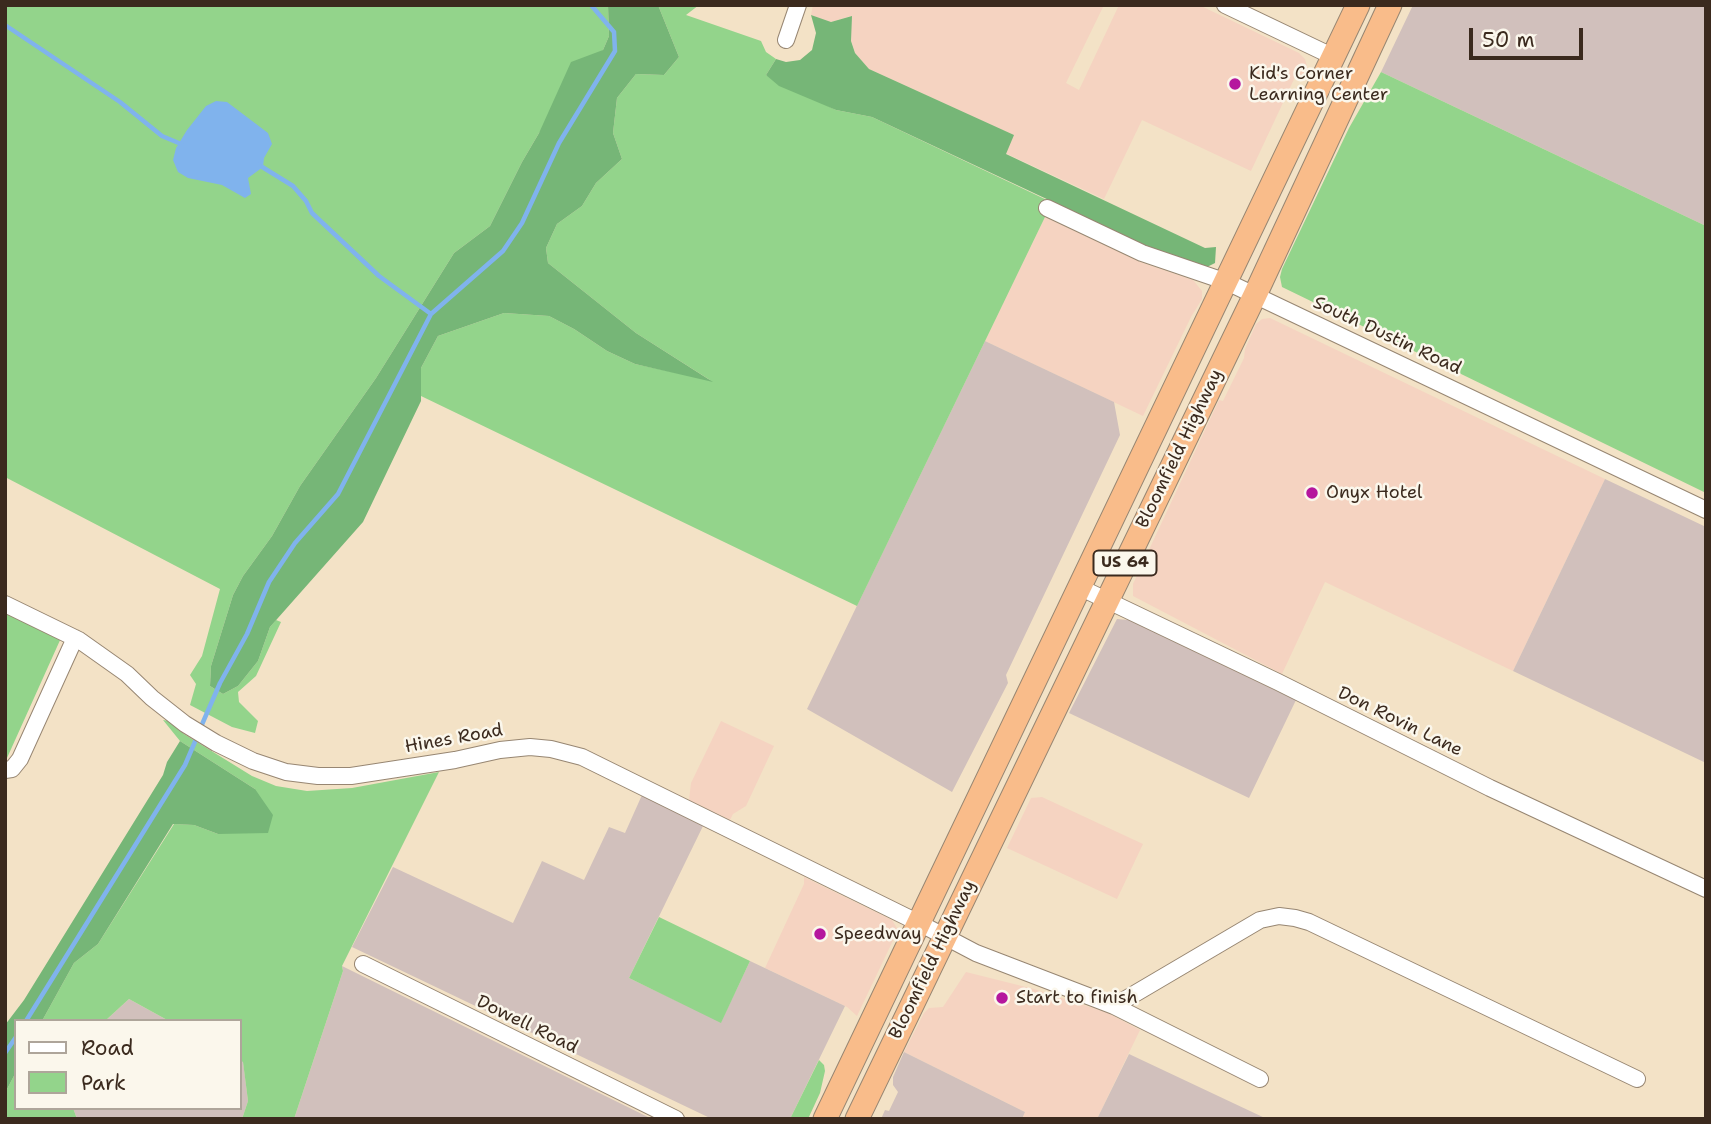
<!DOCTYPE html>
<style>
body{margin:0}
#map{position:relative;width:1711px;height:1124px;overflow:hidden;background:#f3e2c6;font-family:"Shantell Sans",sans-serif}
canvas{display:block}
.frame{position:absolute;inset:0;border:7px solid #3b2a1e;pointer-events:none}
.legend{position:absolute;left:14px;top:1019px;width:228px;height:91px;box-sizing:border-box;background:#fbf7ec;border:2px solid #aea59a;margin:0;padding:9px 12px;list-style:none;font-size:21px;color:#3b2a1e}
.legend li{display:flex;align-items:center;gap:14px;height:35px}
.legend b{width:35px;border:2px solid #aea59a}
.scale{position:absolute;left:1469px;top:28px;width:114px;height:32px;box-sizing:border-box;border:4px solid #3b2a1e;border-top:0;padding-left:9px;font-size:21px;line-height:24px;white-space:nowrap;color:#3b2a1e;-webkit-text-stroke:5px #fbf7ec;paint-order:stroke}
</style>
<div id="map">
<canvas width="1711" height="1124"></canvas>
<div class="frame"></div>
<ul class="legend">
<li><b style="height:9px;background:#fff"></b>Road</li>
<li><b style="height:19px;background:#93d48b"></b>Park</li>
</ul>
<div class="scale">50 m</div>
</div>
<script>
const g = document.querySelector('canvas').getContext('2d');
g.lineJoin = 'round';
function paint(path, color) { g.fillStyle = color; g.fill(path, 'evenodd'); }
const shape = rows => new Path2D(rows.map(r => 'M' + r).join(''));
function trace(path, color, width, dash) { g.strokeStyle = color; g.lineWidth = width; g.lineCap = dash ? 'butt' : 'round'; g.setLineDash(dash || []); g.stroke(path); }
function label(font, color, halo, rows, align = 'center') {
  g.font = font + ' "Shantell Sans",sans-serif'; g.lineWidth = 5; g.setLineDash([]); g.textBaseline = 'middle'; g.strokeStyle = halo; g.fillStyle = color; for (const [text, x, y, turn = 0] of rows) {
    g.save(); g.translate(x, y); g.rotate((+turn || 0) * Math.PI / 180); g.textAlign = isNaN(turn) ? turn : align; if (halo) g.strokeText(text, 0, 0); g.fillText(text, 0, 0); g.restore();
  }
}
paint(shape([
 [813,5,1104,5,1066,83,1079,90,1119,5,1199,5,1299,53,1305,59,1308,70,1305,79,1296,75,1251,171,1142,120,1104,199,1005,153,1013,135,869,69,855,53,851,41,851,16,831,22,822,20,811,15],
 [1045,217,1140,262,1193,280,1202,291,1202,299,1191,317,1143,416,985,341],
 [1270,318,1605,479,1513,671,1325,582,1282,674,1133,596,1133,584,1219,400,1223,401,1244,358,1245,349,1256,324,1262,319],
 [721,721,774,746,746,806,733,814,730,820,689,800,691,783],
 [1042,797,1143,844,1117,899,1007,848,1031,798],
 [804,877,886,917,892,920,898,930,857,1016,847,1007,765,968,804,884],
 [966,972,1034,989,1108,1013,1140,1030,1097,1119,1022,1119,1025,1112,904,1052,924,1013,929,1008,943,1007]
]), '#f5d3c1');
paint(shape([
 [1413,5,1706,5,1706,226,1381,72],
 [985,341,1114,402,1120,435,1006,675,1008,683,952,792,807,709],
 [1605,479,1706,527,1706,763,1513,671],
 [1117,619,1129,620,1296,700,1249,798,1069,713],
 [642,795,703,826,629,978,721,1022,750,961,845,1006,790,1119,712,1119,352,947,393,867,513,923,542,861,584,880,609,827,625,833],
 [342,966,652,1119,294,1119,343,971],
 [129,999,169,1021,105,1021],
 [904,1052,1025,1112,1022,1119,881,1119,885,1110,889,1111,898,1092,893,1085,893,1077],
 [1129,1054,1267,1119,1097,1119],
 [240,1060,243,1061,248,1101,242,1119,77,1119,73,1108,240,1108]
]), '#d1c0bc');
paint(shape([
 [5,5,608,5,609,36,603,50,539,133,522,162,490,226,454,253,376,378,300,486,272,536,243,576,233,595,211,666,210,686,223,694,238,686,258,661,270,627,276,620,281,622,256,676,238,692,239,702,258,721,255,733,232,727,190,705,196,684,190,675,202,656,220,589,5,477],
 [658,5,699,5,686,15,761,41,766,52,776,59,766,75,836,110,872,117,1049,201,1045,217,857,606,421,396,421,368,438,336,504,313,549,316,574,329,607,351,635,364,710,380,636,333,548,263,546,248,557,224,582,206,596,183,622,159,613,133,617,98,636,74,664,75,679,57],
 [1381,72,1706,226,1706,493,1282,287,1280,277,1282,269,1349,128],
 [5,613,61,638,7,758,5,757],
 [163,720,169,721,184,734,252,776,276,786,307,791,352,788,439,772,342,966,343,971,294,1119,242,1119,248,1101,243,1062,240,1060,240,1021,169,1021,129,999,105,1021,42,1021,74,963,98,944,174,824,194,825,218,834,255,789,180,741],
 [659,917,750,961,721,1023,629,978],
 [819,1060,824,1065,825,1071,820,1093,808,1119,790,1119],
 [16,1072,16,1108,73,1108,77,1119,5,1119,5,1093]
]), '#93d48b');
paint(shape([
 [608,5,658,5,679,57,664,75,636,74,617,98,613,133,622,159,596,183,582,206,557,224,546,248,548,263,636,333,713,382,635,364,607,351,574,329,549,316,504,313,438,336,421,368,421,401,363,522,270,627,258,661,238,686,223,694,210,686,211,666,233,595,243,576,272,536,300,486,376,378,454,253,490,226,522,162,539,133,571,62,603,50,609,36],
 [811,15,831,22,852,16,851,41,855,53,869,69,1014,135,1006,154,1205,248,1216,247,1215,263,1207,267,1151,248,872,117,836,110,779,86,766,75,776,59,786,62,800,60,812,50,816,33],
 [180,741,255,789,273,815,268,833,218,834,194,825,173,824,98,944,74,963,42,1021,16,1021,16,1072,5,1093,5,1025,24,1000,163,775,167,762]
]), '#76b677');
paint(shape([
 [216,101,227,102,268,133,272,144,264,158,263,167,248,178,251,194,245,198,222,185,188,178,178,172,173,160,176,148,187,130,206,106]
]), '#80b3ed');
trace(shape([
 [5,25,120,102,162,136,181,144],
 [259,165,293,186,306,201,312,213,379,276,431,314],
 [200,729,220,683,247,634,269,582,295,543,338,494,431,314,503,251,522,223,559,143,615,51,614,32,591,5],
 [26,1021,185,765,197,737],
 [5,1053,16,1037]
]), '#80b3ed', 4.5);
const minor = shape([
 [1225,5,1334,57],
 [786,40,798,5],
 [1047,208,1142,253,1227,282,1706,510],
 [1079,587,1278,682,1490,788,1706,889],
 [5,604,79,640,127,674,152,698,185,724,216,743,253,761,286,772,318,776,351,776,455,760,500,750,530,747,551,749,582,757,919,923,976,953,1114,1006,1260,1079],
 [5,770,12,769,20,759,75,638],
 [363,964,676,1119],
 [1114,1006,1260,920,1279,916,1295,918,1309,922,1637,1079]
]);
const highway = shape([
 [825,1119,1358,5],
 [857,1119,1255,295,1390,5]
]);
trace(minor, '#978672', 18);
trace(highway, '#978672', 25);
trace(minor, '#fff', 16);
trace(highway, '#f9bc8a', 23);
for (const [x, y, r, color] of [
 [1235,84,7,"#b5179e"],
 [1312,493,7,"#b5179e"],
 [820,934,7,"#b5179e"],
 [1002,998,7,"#b5179e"]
]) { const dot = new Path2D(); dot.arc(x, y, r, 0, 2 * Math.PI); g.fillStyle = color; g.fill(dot); trace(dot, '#fbf7ec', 2.5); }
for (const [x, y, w] of [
 [1125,563,63]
]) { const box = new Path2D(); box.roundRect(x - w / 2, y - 12.5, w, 25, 5); g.fillStyle = '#fbf7ec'; g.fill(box); trace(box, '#3b2a1e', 2); }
label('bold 16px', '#3b2a1e', null, [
 ["US 64",1125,563]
]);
label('18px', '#3b2a1e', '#fbf7ec', [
 ["Kid's Corner",1249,74],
 ["Learning Center",1249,95],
 ["Onyx Hotel",1326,493],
 ["Speedway",834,934],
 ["Start to finish",1016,998]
], 'left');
label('18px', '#3b2a1e', '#fbf7ec', [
 ["South Dustin Road",1387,336,25],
 ["Bloomfield Highway",1180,449,-64],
 ["Don Rovin Lane",1400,722,26],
 ["Hines Road",454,739,-10],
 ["Bloomfield Highway",933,960,-64],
 ["Dowell Road",527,1025,26]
]);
</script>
